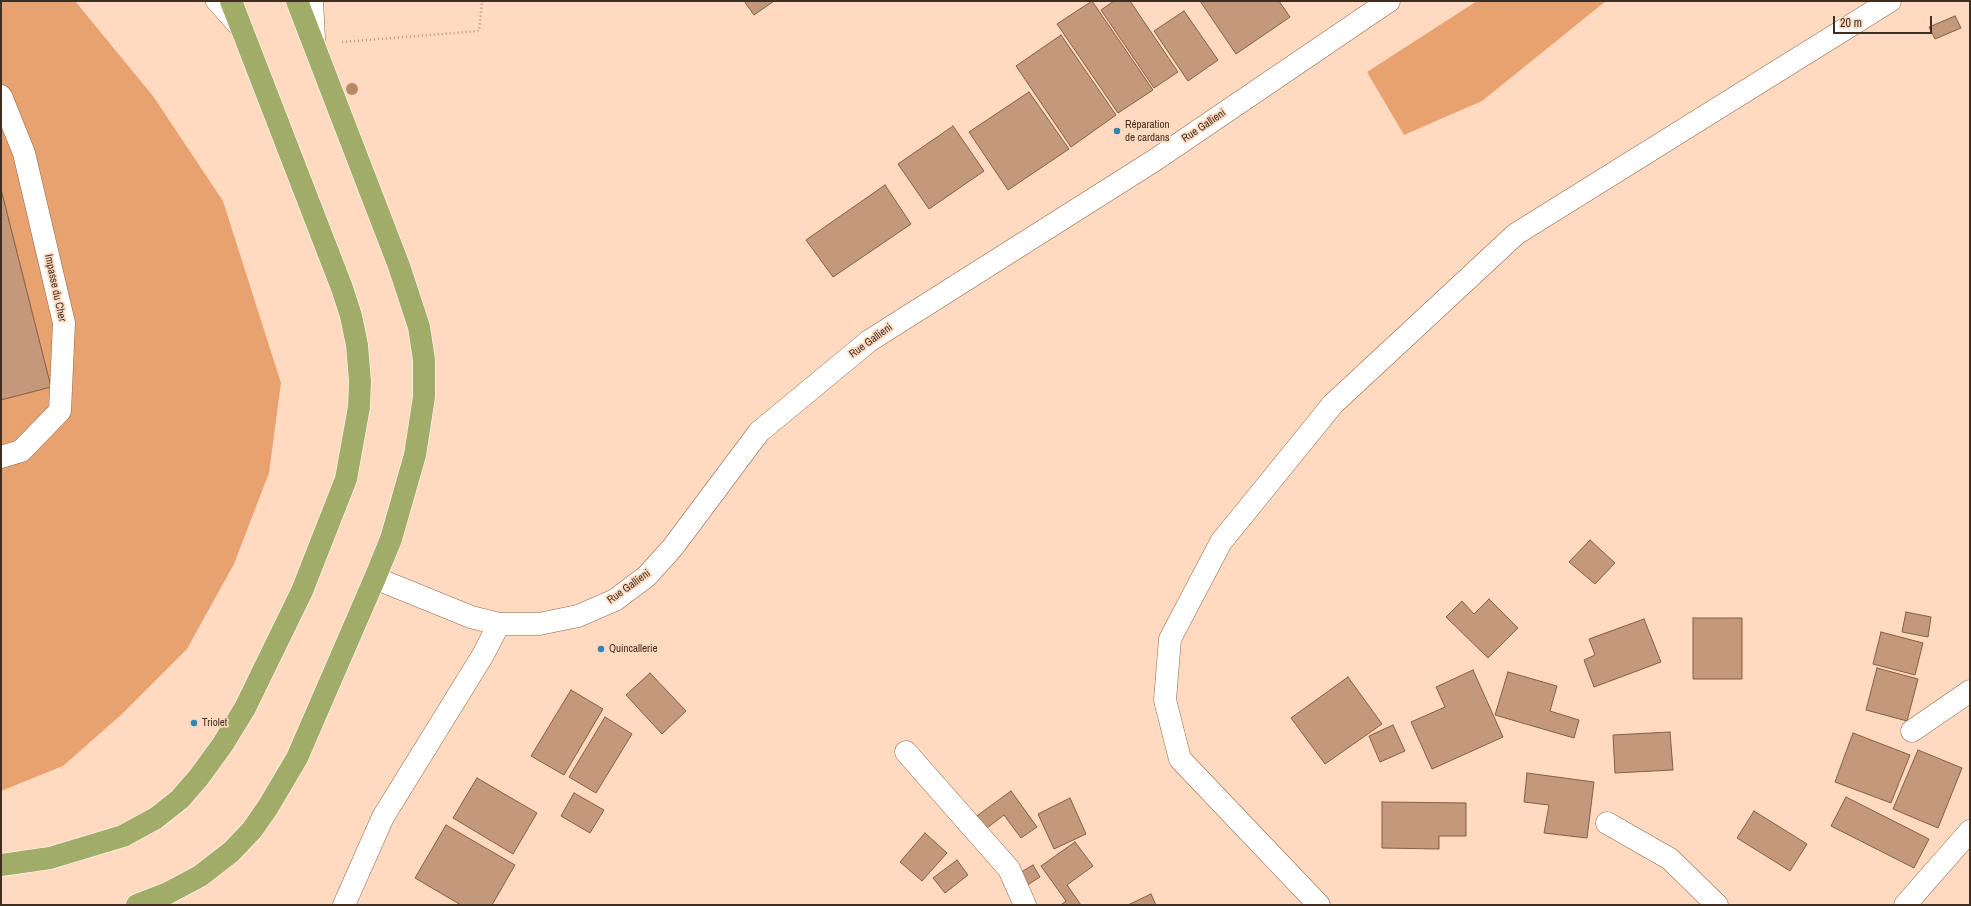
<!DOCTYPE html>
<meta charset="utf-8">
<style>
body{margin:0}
#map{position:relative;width:1971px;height:906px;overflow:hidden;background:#ffdac0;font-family:"Archivo Narrow",sans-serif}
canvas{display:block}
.frame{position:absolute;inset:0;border:2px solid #402e21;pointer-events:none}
.scale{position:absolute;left:1833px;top:16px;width:99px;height:18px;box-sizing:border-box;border:2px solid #402e21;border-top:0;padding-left:5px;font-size:12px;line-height:14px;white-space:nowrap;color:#402e21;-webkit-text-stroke:3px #ffdac0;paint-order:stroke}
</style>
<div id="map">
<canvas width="1971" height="906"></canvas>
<div class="frame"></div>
<div class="scale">20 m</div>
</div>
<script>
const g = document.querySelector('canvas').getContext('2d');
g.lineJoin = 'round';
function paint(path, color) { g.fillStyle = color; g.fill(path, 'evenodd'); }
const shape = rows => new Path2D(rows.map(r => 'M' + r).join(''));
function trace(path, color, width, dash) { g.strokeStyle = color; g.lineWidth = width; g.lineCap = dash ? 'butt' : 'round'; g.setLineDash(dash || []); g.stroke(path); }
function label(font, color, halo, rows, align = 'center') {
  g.font = font + ' "Archivo Narrow",sans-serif'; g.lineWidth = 3.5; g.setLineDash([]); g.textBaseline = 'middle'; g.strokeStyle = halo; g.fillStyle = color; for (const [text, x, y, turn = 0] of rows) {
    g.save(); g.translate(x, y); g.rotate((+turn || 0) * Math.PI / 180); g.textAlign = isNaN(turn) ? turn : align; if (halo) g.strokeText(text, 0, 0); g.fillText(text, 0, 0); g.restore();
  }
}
paint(shape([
 [1,1,75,1,153,96,223,201,281,383,269,473,234,564,187,649,121,715,63,766,1,791],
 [1477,1,1606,1,1482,101,1404,135,1367,72]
]), '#e7a270');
const building = shape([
 [744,1,774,1,754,15,744,1],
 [1092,1,1153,90,1118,113,1057,24,1092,1],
 [1114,1,1130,1,1178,72,1154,88,1101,10,1114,1],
 [1200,1,1279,1,1290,17,1236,54,1200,1],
 [1184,11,1218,60,1188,81,1154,31,1184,11],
 [1955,16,1961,28,1935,39,1929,27,1955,16],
 [1061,35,1116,115,1071,147,1016,66,1061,35],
 [1029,92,1069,149,1008,190,969,132,1029,92],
 [953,126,984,171,929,209,898,164,953,126],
 [885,185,911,224,833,277,806,240,885,185],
 [1,189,51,387,1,400,1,189],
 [1590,540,1615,563,1595,584,1569,562,1590,540],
 [1489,599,1518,628,1488,658,1446,617,1462,601,1474,614,1489,599],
 [1906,612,1931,617,1928,637,1902,632,1906,612],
 [1693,618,1742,618,1742,679,1693,679,1693,618],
 [1644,619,1661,662,1594,687,1584,660,1595,655,1589,639,1644,619],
 [1881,632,1923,643,1915,675,1873,664,1881,632],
 [1877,668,1918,679,1907,721,1866,710,1877,668],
 [1473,670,1503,737,1432,769,1411,722,1445,707,1436,687,1473,670],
 [1508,672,1557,686,1550,711,1579,720,1574,738,1495,715,1508,672],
 [650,673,686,711,662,734,626,695,650,673],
 [1348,677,1382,724,1325,764,1291,718,1348,677],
 [571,690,603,709,564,775,531,756,571,690],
 [605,717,632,734,596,793,569,777,605,717],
 [1393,725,1405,751,1380,762,1369,736,1393,725],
 [1670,732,1673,770,1615,773,1613,735,1670,732],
 [1853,733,1910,755,1891,803,1835,782,1853,733],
 [1918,750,1962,768,1938,828,1893,809,1918,750],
 [1527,773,1594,782,1587,838,1544,833,1549,805,1524,802,1527,773],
 [477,778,537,813,513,854,453,818,477,778],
 [1011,791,1037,827,1021,838,1004,815,983,831,974,818,1011,791],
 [574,793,604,810,590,833,561,816,574,793],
 [1846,797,1929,839,1914,868,1831,826,1846,797],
 [1070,798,1086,834,1054,849,1038,814,1070,798],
 [1382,802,1466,803,1466,836,1439,836,1439,849,1382,848,1382,802],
 [1754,811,1807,844,1790,871,1737,838,1754,811],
 [446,825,515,865,492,905,461,905,415,878,446,825],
 [925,833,947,853,922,881,900,862,925,833],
 [1075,842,1093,866,1067,885,1081,905,1061,905,1066,901,1041,866,1075,842],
 [957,860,968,875,945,893,933,878,957,860],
 [1033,865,1040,877,1021,889,1013,877,1033,865],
 [1151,894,1156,905,1128,905,1151,894]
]);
paint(building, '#c4987a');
trace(building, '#855d41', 1);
const lane = shape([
 [214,1,238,28]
]);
const street = shape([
 [1,96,24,153,64,323,60,411,21,451,1,457],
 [1912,731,1970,691],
 [906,752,1009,869,1025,905],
 [1607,823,1670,859,1717,905],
 [344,905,383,817,483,655,499,624],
 [1319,905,1180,759,1165,700,1170,639,1221,542,1333,404,1516,234,1890,1],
 [1905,905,1970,831]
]);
const secondary = shape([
 [312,1,314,39],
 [375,578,471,617,499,624,539,624,578,616,615,600,647,576,673,547,759,432,869,341,1155,160,1389,1]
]);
const highway = shape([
 [1,865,50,858,123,836,156,818,180,799,199,777,223,744,245,708,302,591,346,479,359,407,360,381,357,345,351,316,342,288,231,1],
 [137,905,168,893,200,876,231,852,252,830,268,807,297,758,375,578,391,539,415,455,424,397,424,360,419,327,399,266,297,1]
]);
trace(lane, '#90674a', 18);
trace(street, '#90674a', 23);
trace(secondary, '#90674a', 23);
trace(highway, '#fff', 23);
trace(shape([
 [342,42,479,31,482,1]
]), '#b39681', 2.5, [1, 3]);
trace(lane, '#fff', 17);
trace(street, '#fff', 22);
trace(secondary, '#fff', 22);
trace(highway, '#a1ac68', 22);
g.fillStyle = '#b68967';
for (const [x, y] of [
 [352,89]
]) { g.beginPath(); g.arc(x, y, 6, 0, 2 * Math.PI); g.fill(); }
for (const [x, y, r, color] of [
 [1117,131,4,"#2e86b4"],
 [601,649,4,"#2e86b4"],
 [194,723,4,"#2e86b4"]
]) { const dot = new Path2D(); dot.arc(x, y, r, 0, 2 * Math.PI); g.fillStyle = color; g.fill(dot); trace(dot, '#ffdac0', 1.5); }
label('11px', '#402e21', '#ffdac0', [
 ["Réparation",1125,125],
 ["de cardans",1125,138],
 ["Quincallerie",609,649],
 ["Triolet",202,723]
], 'left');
label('11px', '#402e21', '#ffdac0', [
 ["Rue Gallieni",1204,126,-34],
 ["Impasse du Cher",55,288,78],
 ["Rue Gallieni",871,341,-36],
 ["Rue Gallieni",629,587,-36]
]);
</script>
